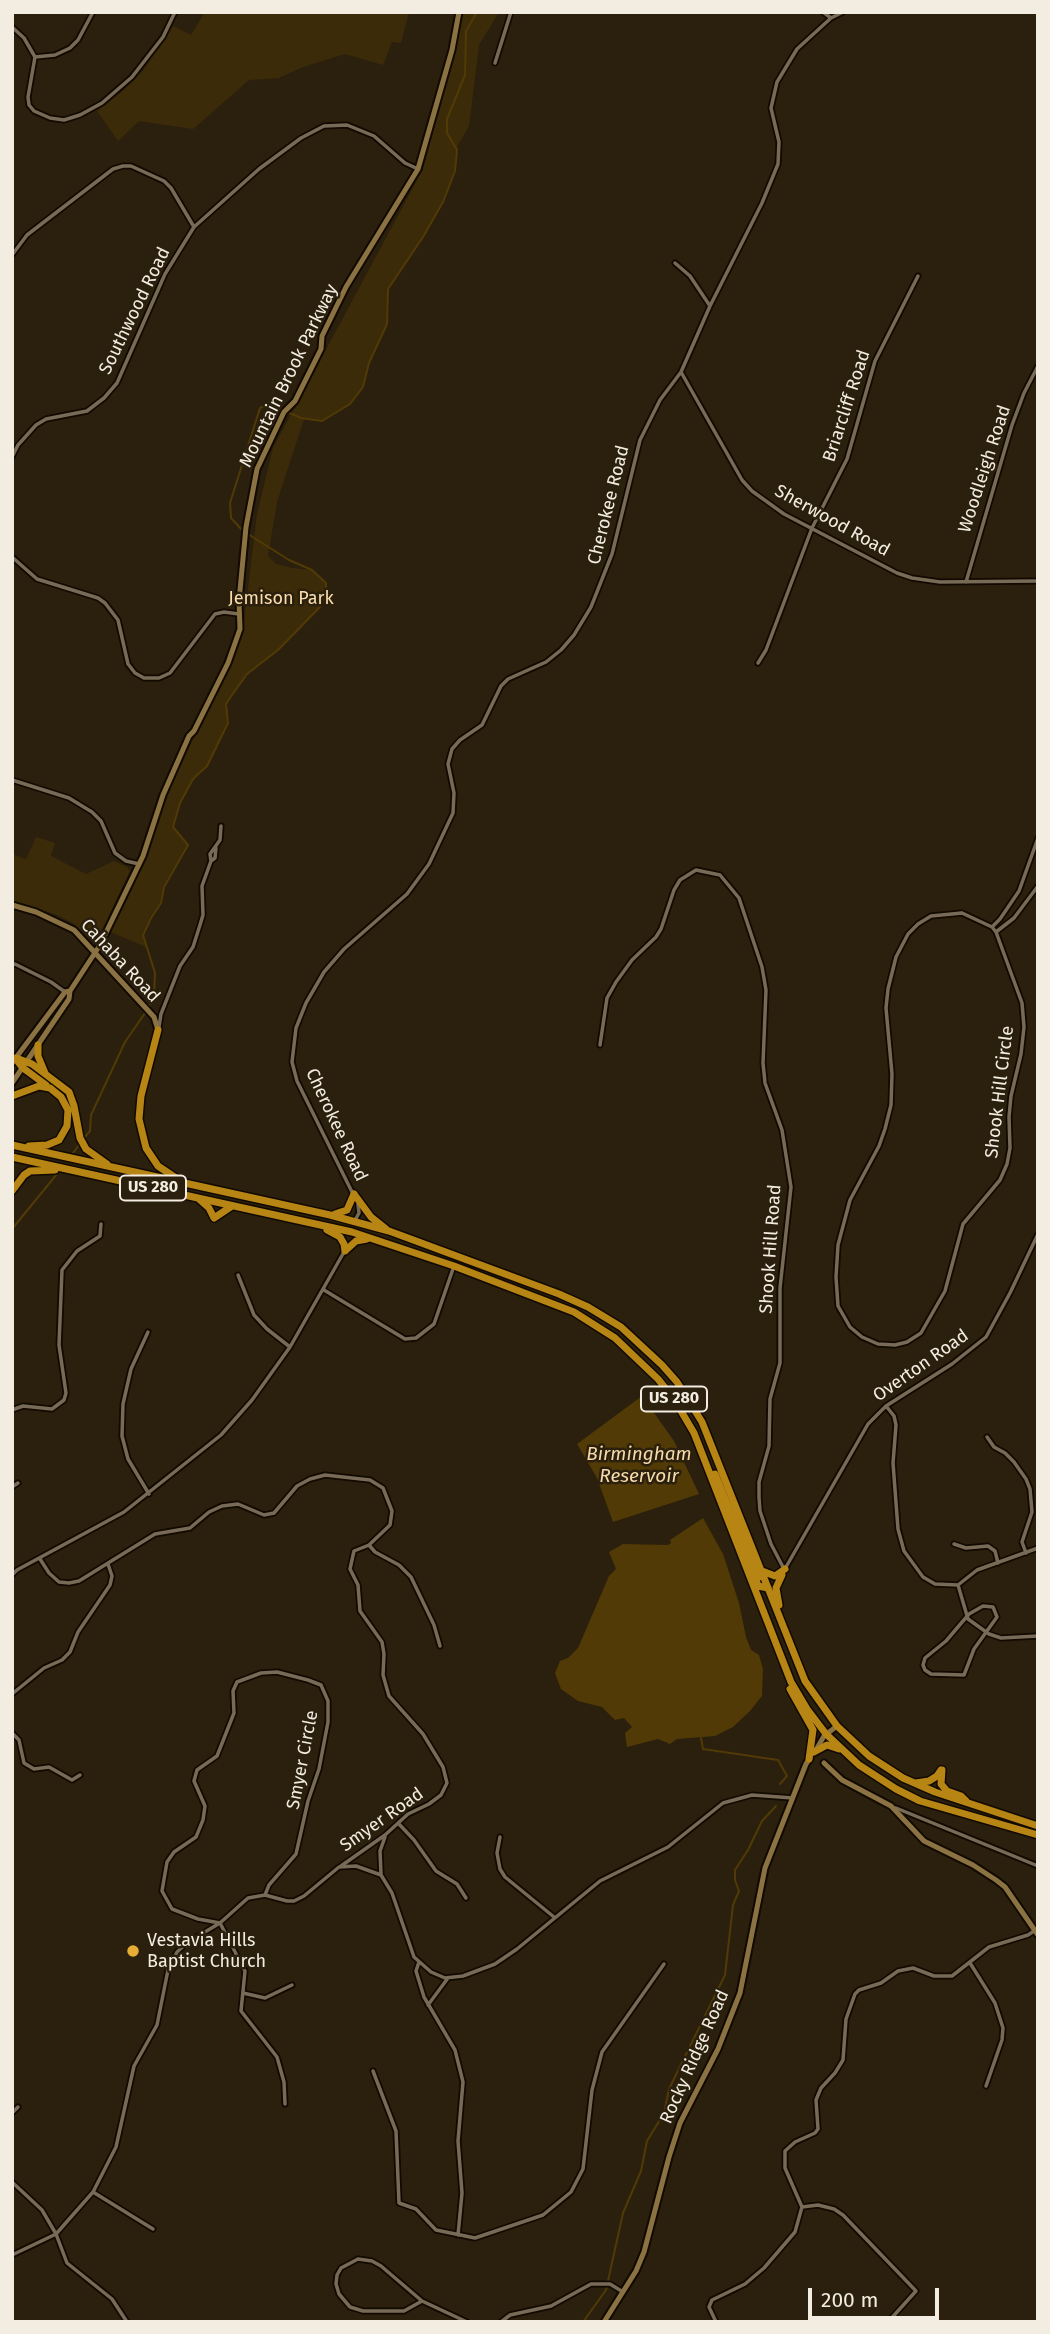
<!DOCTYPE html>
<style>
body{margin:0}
#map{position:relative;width:1050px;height:2334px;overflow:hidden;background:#2a200d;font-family:"Fira Sans",sans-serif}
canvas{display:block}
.frame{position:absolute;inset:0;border:14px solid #f3ece1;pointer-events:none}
.scale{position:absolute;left:808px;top:2288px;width:131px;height:32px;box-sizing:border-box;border:4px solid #f3ece1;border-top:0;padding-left:9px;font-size:21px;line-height:24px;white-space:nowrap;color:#f3ece1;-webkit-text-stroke:5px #2a200d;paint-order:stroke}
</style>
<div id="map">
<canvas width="1050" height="2334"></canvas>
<div class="frame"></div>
<div class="scale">200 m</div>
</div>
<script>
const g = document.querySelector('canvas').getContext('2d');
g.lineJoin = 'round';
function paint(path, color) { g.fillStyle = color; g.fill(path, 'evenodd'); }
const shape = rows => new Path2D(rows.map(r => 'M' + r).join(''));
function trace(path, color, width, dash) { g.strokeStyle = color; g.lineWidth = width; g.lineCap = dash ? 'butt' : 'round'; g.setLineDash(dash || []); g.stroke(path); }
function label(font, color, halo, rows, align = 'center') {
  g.font = font + ' "Fira Sans",sans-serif'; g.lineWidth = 5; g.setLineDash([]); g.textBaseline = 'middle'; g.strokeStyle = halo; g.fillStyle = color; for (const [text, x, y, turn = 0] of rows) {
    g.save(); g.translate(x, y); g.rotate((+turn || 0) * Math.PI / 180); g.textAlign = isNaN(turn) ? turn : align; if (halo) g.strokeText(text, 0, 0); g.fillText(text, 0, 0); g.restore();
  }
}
paint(shape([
 [205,12,409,12,401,43,392,42,383,65,345,54,303,67,279,78,249,80,193,129,139,121,118,141,97,111,124,90,142,72,173,26,191,35],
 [464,12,499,12,479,45,469,126,458,145,454,171,443,202,423,237,388,289,387,324,369,363,363,387,350,404,322,421,304,419,277,502,268,556,276,564,292,568,312,570,326,583,326,593,320,607,278,650,247,674,226,704,227,723,207,766,192,779,180,802,172,827,187,845,163,886,160,903,150,917,142,934,146,947,108,931,125,904,167,793,230,663,244,621,257,514,273,448,423,169],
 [36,837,55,843,51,856,86,874,114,861,127,867,130,871,103,928,94,939,89,938,73,923,57,915,12,900,12,854,26,859]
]), '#3c2b08');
paint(shape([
 [642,1396,674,1441,699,1494,613,1522,597,1478,577,1444],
 [703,1518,723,1554,739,1603,746,1637,751,1650,759,1655,763,1669,762,1696,750,1711,733,1727,715,1736,677,1739,670,1744,658,1739,627,1747,625,1733,632,1727,624,1718,615,1720,602,1707,578,1701,561,1689,555,1673,560,1661,568,1658,578,1648,609,1576,616,1569,609,1552,623,1544,668,1545,671,1543,670,1540]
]), '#513a06');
trace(shape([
 [243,531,231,518,230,503,260,408,269,404,301,418,322,421,350,404,363,387,369,363,387,324,388,289,423,237,443,202,455,171,457,150,447,133,447,119,465,75,466,31,477,12],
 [149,1006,154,996,155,973,143,935,151,918,161,903,164,887,188,845,173,827,180,803,193,779,207,766,228,723,226,704,232,695,247,674,278,650,320,607,326,593,326,583,312,570,289,560,248,534],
 [83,1139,90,1131,91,1115,125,1042,145,1013],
 [73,1153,79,1145],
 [12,1229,57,1174],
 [701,1738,703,1749,778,1760,787,1776,780,1784],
 [583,2322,606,2290,623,2213,641,2171,647,2141,664,2113,669,2089,725,1975,733,1905,739,1891,735,1880,735,1870,748,1850,762,1821,776,1806]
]), '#513a06', 2);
const street = shape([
 [823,12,831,18],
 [12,27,24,38,35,57],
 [35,57,28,97,29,105,34,111,50,118,64,120,80,115,102,103,132,77,163,37,175,12],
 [35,57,55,55,70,48,78,40,93,12],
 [495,63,511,12],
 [12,255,27,235,113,169,123,166,131,166,164,181,171,188,194,227],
 [675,263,690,276,710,306],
 [681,372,742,480,752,491,784,514,897,573,912,578,940,582,1038,581],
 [12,457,18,445,36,425,46,419,87,411,104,398,117,383,165,274,194,227,259,169,301,138,324,126,347,125,374,136,405,163,418,169],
 [12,557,37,579,98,598,105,603,118,620,128,664,135,673,144,678,159,678,170,673,215,614,224,612,239,614],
 [966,582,1012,425,1024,393,1038,366],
 [758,663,766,650,812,528,847,459,875,361,918,276],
 [12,780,69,798,92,812,101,821,115,853,126,861,139,864],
 [211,861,215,858,216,848],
 [962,913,992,927,996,932,1022,1003,1024,1027,1021,1054,1011,1096,1009,1117,1010,1148,1007,1164,1000,1180,963,1224,945,1291,921,1333,907,1342,895,1345,878,1344,862,1337,850,1327,838,1306,836,1277,838,1245,850,1200,879,1146,885,1129,891,1105,892,1074,886,1008,888,989,896,957,908,934,918,924,931,916,962,913],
 [992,927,1000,919,1019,891,1038,838],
 [996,932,1014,918,1038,886],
 [12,965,15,964,51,982,65,992],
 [159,1027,161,1014,180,966,193,947,200,925,203,915,202,886,211,861,210,854,220,840,221,826],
 [600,1045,607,998,616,982,632,960,656,937,661,929,674,890,680,880,696,870,720,875,739,898,762,967,766,990,763,1063,765,1083,782,1130,791,1187,780,1288,780,1363,770,1399,769,1446,759,1482,759,1497,760,1511,771,1544,784,1569],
 [353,1194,297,1081,292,1062,296,1028,306,1003,324,972,344,949,407,894,429,864,453,813,454,793,448,764,452,749,460,740,482,725,501,686,508,679,546,662,561,650,574,635,591,607,612,554,640,440,660,400,681,372,710,306,762,203,778,164,779,142,771,108,777,82,797,49,831,18,843,12],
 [354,1222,359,1213,358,1204],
 [238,1275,254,1315,267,1329,290,1347],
 [324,1290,405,1339,416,1338,434,1324,454,1266],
 [148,1332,131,1369,123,1404,122,1436,128,1459,149,1494],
 [886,1406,894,1416,896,1425,893,1463,898,1529,904,1551,923,1577,935,1584,958,1585,977,1570,1038,1548],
 [12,1410,23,1406,52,1409,64,1400,66,1393,59,1345,62,1270,77,1251,100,1236,101,1224],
 [987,1437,994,1447,1005,1453,1014,1462,1026,1479,1030,1489,1032,1512,1022,1542,1026,1553],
 [12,1487,18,1483],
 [954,1544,966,1548,988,1546,995,1551,998,1563],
 [369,1545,375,1552,399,1565,411,1577,434,1625,440,1646],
 [40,1559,49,1573,59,1582,69,1583,79,1581,155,1534,190,1528,209,1512,222,1506,238,1504,264,1515,274,1513,297,1486,310,1479,325,1475,370,1480,383,1488,392,1511,390,1525,369,1545,354,1551,350,1569,358,1585,360,1611,382,1642,384,1654,383,1675,389,1696,423,1734,443,1767,447,1783,441,1795,429,1804,408,1814,385,1835,341,1866],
 [786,1567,868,1424,886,1406,952,1364,986,1337,1010,1293,1038,1234],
 [12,1575,17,1570,124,1512,221,1435,252,1400,290,1347,344,1252],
 [958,1585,968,1619,989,1634,1001,1638,1038,1636],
 [983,1606,993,1607,997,1617,974,1649,964,1675,931,1674,925,1670,923,1665,925,1658,946,1641,969,1614,983,1606],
 [12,1694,44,1668,62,1660,70,1652,78,1632,110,1585,112,1576,108,1564],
 [12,1733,19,1740,24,1763,34,1769,49,1767,72,1780,80,1775],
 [896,1808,1038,1866],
 [398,1823,414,1840,436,1871,457,1884,466,1898],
 [500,1837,497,1853,500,1869,505,1877,554,1917],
 [381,1874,380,1851,385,1837],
 [265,1895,269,1885,296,1854,308,1801,319,1769,328,1722,328,1701,321,1685,308,1680,277,1672,261,1673,237,1682,233,1691,234,1713,217,1756,197,1770,194,1781,205,1806,203,1820,196,1837,174,1852,167,1862,162,1891,172,1909,198,1919,220,1923,245,1971,241,2011,277,2057,284,2082,285,2104],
 [419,1962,416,1971,424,1997,455,2050,463,2082,458,2141,462,2193,458,2235],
 [970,1963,995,2003,1003,2028,1002,2040,986,2086],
 [243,1993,265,1998,292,1985],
 [428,2005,448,1978],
 [373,2071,396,2131,399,2203,416,2209,436,2230,475,2238,543,2215,571,2192,583,2169,592,2090,602,2052,664,1964],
 [12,2113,18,2107],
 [12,2182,42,2210,56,2234,67,2263,112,2299,127,2322],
 [93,2192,153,2229],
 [802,2207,818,2205,834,2209,843,2215,916,2291,888,2322],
 [12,2255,56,2234,93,2192,116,2147,134,2066,157,2025,168,1970,177,1952,188,1942,220,1923,248,1898,265,1895,287,1901,294,1901,304,1896,339,1867,356,1866,381,1875,392,1893,414,1957,431,1972,445,1978,463,1976,495,1964,517,1949,600,1881,668,1847,723,1803,752,1795,793,1798],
 [358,2259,372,2261,381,2266,422,2301,404,2311,363,2311,350,2307,339,2294,336,2284,337,2275,341,2268,358,2259],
 [422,2301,467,2322],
 [501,2322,510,2315,551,2306,591,2284,610,2284,623,2292],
 [716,2322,709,2307,712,2300,745,2284,764,2268,795,2232,802,2207,785,2168,785,2151,795,2142,815,2133,818,2129,816,2100,821,2088,835,2073,843,2060,846,2019,855,1994,859,1990,881,1983,898,1971,913,1968,934,1976,952,1976,989,1947,1028,1935,1034,1931]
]);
const secondary = shape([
 [12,905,36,912,74,930,154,1017,158,1030],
 [12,1063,65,992,70,991],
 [12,1083,69,999,70,991,100,945,143,856,163,795,189,736,194,731,228,663,240,629,239,601,246,527,257,469,284,412,295,401,321,349,322,336,346,287,418,169,452,50,459,12],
 [816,1750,824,1736,837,1726],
 [824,1763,842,1780,891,1806,924,1841,973,1865,996,1880,1005,1887,1038,1935],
 [604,2322,636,2271,644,2252,669,2157,680,2123,718,2049,740,1993,765,1868,806,1764,810,1758]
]);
const highway = shape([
 [158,1030,141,1096,139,1119,146,1148,158,1166,176,1178],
 [38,1045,38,1056,45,1073],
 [16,1058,32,1064,69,1092,74,1106,80,1138,86,1149,107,1164],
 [16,1059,23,1068,46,1085],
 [12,1096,39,1086,50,1088,61,1097,68,1110,67,1126,59,1140,47,1145,29,1146],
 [12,1145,330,1215,389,1231,559,1294,588,1307,621,1327,662,1365,677,1382,702,1422,805,1681,837,1726,869,1756,903,1778,935,1792,1038,1826],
 [12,1157,352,1232,454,1266,574,1312,615,1338,658,1379,674,1399,694,1433,791,1682,807,1709,826,1734,859,1765,896,1789,920,1801,1038,1835],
 [12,1191,24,1175,30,1171,55,1170],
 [354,1194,371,1217,386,1229],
 [200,1200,209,1208,214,1218,232,1206],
 [335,1214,347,1210,354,1194],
 [327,1230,340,1237,344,1244,345,1251],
 [345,1251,356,1241,367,1239],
 [715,1474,752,1566,759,1577,761,1571],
 [762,1571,775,1576,785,1569],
 [754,1573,758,1586,768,1588],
 [779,1605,776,1588,782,1575],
 [790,1689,813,1730,809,1759],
 [814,1752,827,1745,839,1749],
 [942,1770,941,1784,947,1791,961,1796,966,1801],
 [916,1783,929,1781,937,1776,941,1770]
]);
trace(street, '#120900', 7);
trace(secondary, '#120900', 9);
trace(highway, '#120900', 10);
trace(street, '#776a56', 3.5);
trace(secondary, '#8a7242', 5);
trace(highway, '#b78514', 7);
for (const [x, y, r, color] of [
 [133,1951,7,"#e6ac36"]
]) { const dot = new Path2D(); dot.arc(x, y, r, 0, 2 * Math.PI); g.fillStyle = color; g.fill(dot); trace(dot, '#2a200d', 2.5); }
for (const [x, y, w] of [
 [153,1188,66],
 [674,1399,66]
]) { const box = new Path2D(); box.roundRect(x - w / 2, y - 12.5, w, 25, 5); g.fillStyle = '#2a200d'; g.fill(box); trace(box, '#f3ece1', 2); }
label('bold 16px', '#f3ece1', null, [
 ["US 280",153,1188],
 ["US 280",674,1399]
]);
label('18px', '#f3ece1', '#2a200d', [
 ["Southwood Road",135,311,-64],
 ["Mountain Brook Parkway",289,376,-64],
 ["Briarcliff Road",847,406,-72],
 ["Woodleigh Road",985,469,-72],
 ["Cherokee Road",609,505,-76],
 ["Sherwood Road",832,521,29],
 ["Cahaba Road",120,961,47],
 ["Shook Hill Circle",1000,1092,-83],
 ["Cherokee Road",336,1125,65],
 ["Shook Hill Road",771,1249,-86],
 ["Overton Road",921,1366,-35],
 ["Smyer Circle",303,1760,-79],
 ["Smyer Road",382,1820,-35],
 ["Rocky Ridge Road",695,2057,-66]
]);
label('18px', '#fbdeac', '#2a200d', [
 ["Jemison Park",281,599]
]);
label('18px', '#f3ece1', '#2a200d', [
 ["Vestavia Hills",147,1941],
 ["Baptist Church",147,1962]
], 'left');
label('italic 19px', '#f7daa9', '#2a200d', [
 ["Birmingham",639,1455],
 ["Reservoir",639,1477]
]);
</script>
